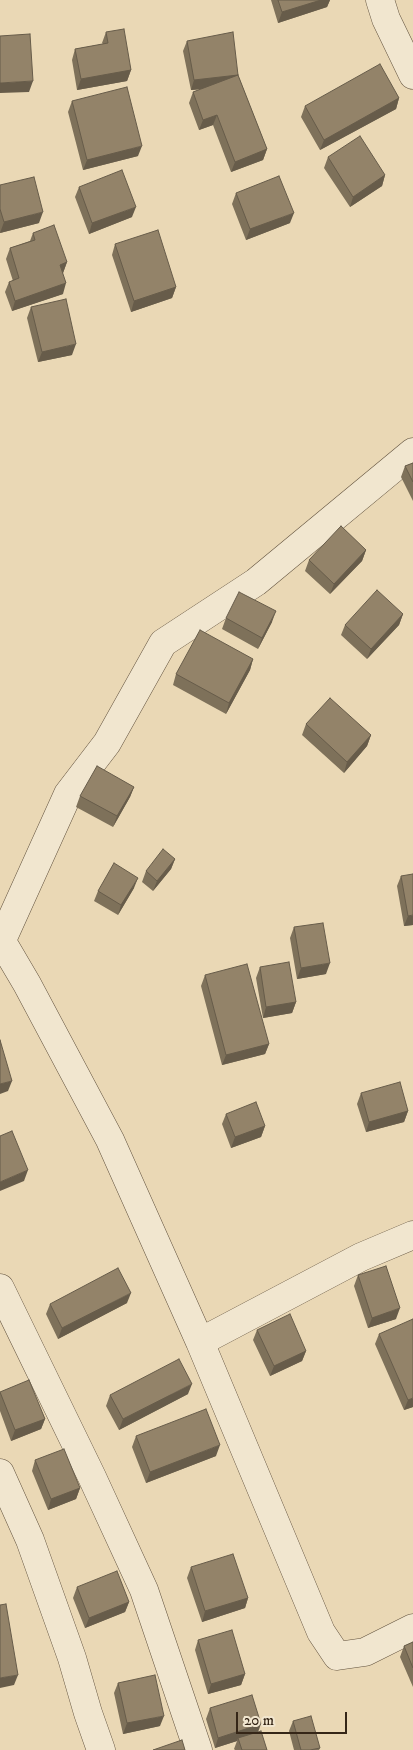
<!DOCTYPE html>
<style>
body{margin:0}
#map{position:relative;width:413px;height:1750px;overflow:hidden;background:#ead8b5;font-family:"IM FELL DW Pica",serif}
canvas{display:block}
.scale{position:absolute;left:236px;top:1712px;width:111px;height:22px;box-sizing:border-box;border:2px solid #352617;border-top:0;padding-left:6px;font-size:15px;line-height:18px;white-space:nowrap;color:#352617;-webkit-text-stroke:4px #f1e6cf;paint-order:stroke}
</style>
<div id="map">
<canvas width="413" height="1750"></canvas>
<div class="scale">20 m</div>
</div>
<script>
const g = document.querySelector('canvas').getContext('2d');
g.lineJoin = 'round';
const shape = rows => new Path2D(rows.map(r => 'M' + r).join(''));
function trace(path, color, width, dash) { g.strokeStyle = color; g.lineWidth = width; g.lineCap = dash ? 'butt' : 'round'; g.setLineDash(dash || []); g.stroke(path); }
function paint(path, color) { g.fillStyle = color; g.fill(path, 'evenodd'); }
const minor = shape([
 [380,0,386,19,413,75],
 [0,938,27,984,110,1140,200,1342,321,1632,337,1656,365,1652,413,1628],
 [2,940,68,794,107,743,163,643,256,582,413,452],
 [0,1288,92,1477,144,1590,198,1750],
 [200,1342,361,1257,413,1235],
 [0,1473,30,1540,72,1658,88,1713,101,1750]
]);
trace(minor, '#62523e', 29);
trace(minor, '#f1e6cf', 28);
paint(shape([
 [271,0,330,0,327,7,278,23],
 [106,32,131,70,127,81,77,90,72,60,75,49,103,44,102,43],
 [187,41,238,75,267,149,263,160,231,172,213,125,199,130,189,103,193,92,202,89,191,90,183,51],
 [399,98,396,109,320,150,301,117,305,106],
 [72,101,138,156,83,170,68,112],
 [328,157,385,175,382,186,350,207,324,168],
 [0,185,39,223,0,233],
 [79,187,132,217,89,234,75,197],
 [236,193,290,223,246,240,232,204],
 [33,233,67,262,63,273,63,294,12,311,5,292,9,282,13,281,6,259,10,248,30,241],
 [115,244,176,287,172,298,131,312,112,255],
 [31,307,72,355,38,362,27,318],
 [413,463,413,501,401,477,405,466],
 [366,550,362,561,330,594,305,571,309,560],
 [403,614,399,625,367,659,341,635,345,625],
 [226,618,272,622,258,649,222,629],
 [253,659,250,670,226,714,173,685,176,674],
 [306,724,371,735,367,746,344,773,302,735],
 [134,787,130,797,113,827,76,807,80,796],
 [175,859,171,869,153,891,142,882,146,871],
 [401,876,413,925,404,926,397,886],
 [134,888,118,915,94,901,98,891],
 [294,927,326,974,297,979,290,938],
 [260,967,296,1002,292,1013,263,1018,256,978],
 [205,975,269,1044,265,1054,222,1065,201,986],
 [361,1093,408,1111,404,1122,366,1132,357,1104],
 [226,1114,265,1126,261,1137,231,1148,222,1124],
 [358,1275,396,1319,368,1328,354,1286],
 [127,1303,58,1339,46,1314,50,1304],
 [257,1330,306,1351,302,1361,270,1376,253,1340],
 [379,1334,413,1407,404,1410,375,1344],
 [0,1392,45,1419,41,1429,11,1441,0,1411],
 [188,1394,119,1430,106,1406,110,1395],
 [136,1436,216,1456,146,1483,132,1447],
 [35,1460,80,1488,76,1499,48,1510,32,1471],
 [191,1567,248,1598,245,1608,202,1622,187,1578],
 [77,1587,129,1602,125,1612,85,1628,73,1598],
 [198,1640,245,1674,241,1685,208,1694,195,1650],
 [413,1642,413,1687,400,1657,404,1646],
 [118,1683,160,1726,123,1734,114,1693],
 [210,1708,258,1732,267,1750,235,1750,234,1749,237,1741,215,1748,206,1719],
 [293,1721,320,1748,319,1750,294,1750,289,1731]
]), '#7e715a');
paint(shape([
 [321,0,330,0,327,7,278,23,282,12],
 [131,70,127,81,77,90,81,79],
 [238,75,235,86,191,90,194,80],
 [33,81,29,92,0,93,0,83],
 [399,98,396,109,320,150,324,140],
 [217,115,213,125,199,130,203,120],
 [142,146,138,156,83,170,87,160],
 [267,149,263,160,231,172,235,162],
 [385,175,382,186,350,207,353,197],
 [136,207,132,217,89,234,92,223],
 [43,212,39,223,0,233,4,222],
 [294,213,290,223,246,240,250,229],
 [67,262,63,273,60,265],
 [66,283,63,294,12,311,15,301],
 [176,287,172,298,131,312,134,301],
 [76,344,72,355,38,362,42,352],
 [366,550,362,561,330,594,334,584],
 [276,611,272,622,258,649,262,638],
 [403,614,399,625,367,659,371,649],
 [253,659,250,670,226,714,229,703],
 [371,735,367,746,344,773,347,762],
 [134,787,130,797,113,827,117,816],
 [175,859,171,869,153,891,157,881],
 [138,878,134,888,118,915,121,905],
 [413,915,413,925,404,926,408,916],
 [330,963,326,974,297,979,301,968],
 [296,1002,292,1013,263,1018,266,1007],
 [269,1044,265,1054,222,1065,226,1055],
 [12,1081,8,1091,0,1094,0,1084],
 [408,1111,404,1122,366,1132,369,1122],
 [265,1126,261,1137,231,1148,235,1137],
 [28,1170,24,1181,0,1191,0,1182],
 [131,1293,127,1303,58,1339,62,1328],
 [400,1308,396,1319,368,1328,372,1318],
 [306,1351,302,1361,270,1376,274,1366],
 [192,1384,188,1394,119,1430,123,1419],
 [413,1398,413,1407,404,1410,408,1400],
 [45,1419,41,1429,11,1441,15,1430],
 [220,1445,216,1456,146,1483,150,1472],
 [80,1488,76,1499,48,1510,51,1499],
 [248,1598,245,1608,202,1622,205,1611],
 [129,1602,125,1612,85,1628,89,1618],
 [245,1674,241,1685,208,1694,211,1684],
 [18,1675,14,1685,0,1688,0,1678],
 [164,1716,160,1726,123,1734,127,1723],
 [261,1724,257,1735,238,1738,237,1741,215,1748,218,1738]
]), '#675c4a');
const building = shape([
 [278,0,321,0,282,12,278,0],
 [124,29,131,70,81,79,75,49,108,43,106,32,124,29],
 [233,32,238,75,194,80,187,41,233,32],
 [30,34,33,81,0,83,0,36,30,34],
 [380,64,399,98,324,140,305,106,380,64],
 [238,75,267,149,235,162,217,115,203,120,193,92,238,75],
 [127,87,142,146,87,160,72,101,127,87],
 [360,136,385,175,353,197,328,157,360,136],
 [122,170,136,207,92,223,79,187,122,170],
 [279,176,294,213,250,229,236,193,279,176],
 [34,177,43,212,4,222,0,209,0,185,34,177],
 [54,225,67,262,60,265,66,283,15,301,9,282,19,278,10,248,35,240,33,233,54,225],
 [158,230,176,287,134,301,115,244,158,230],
 [66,299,76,344,42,352,31,307,66,299],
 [413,463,413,482,405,466,413,463],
 [341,526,366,550,334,584,309,560,341,526],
 [377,590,403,614,371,649,345,625,377,590],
 [239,592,276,611,262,638,226,618,239,592],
 [200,630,253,659,229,703,176,674,200,630],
 [330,698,371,735,347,762,306,724,330,698],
 [97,766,134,787,117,816,80,796,97,766],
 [163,849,175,859,157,881,146,871,163,849],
 [114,863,138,878,121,905,98,891,114,863],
 [413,874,413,915,408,916,401,876,413,874],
 [323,923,330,963,301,968,294,927,323,923],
 [289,962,296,1002,266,1007,260,967,289,962],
 [247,964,269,1044,226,1055,205,975,247,964],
 [0,1040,12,1081,0,1084,0,1040],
 [400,1082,408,1111,369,1122,361,1093,400,1082],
 [256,1102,265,1126,235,1137,226,1114,256,1102],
 [12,1131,28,1170,0,1182,0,1136,12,1131],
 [386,1266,400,1308,372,1318,358,1275,386,1266],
 [118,1268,131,1293,62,1328,50,1304,118,1268],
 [290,1314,306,1351,274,1366,257,1330,290,1314],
 [413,1319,413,1398,408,1400,379,1334,413,1319],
 [179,1359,192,1384,123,1419,110,1395,179,1359],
 [29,1380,45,1419,15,1430,0,1392,29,1380],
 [206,1409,220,1445,150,1472,136,1436,206,1409],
 [64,1449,80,1488,51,1499,35,1460,64,1449],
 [233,1554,248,1598,205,1611,191,1567,233,1554],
 [117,1571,129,1602,89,1618,77,1587,117,1571],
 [6,1604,18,1675,0,1678,0,1605,6,1604],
 [232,1630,245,1674,211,1684,198,1640,232,1630],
 [413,1642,413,1668,404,1646,413,1642],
 [155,1675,164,1716,127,1723,118,1683,155,1675],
 [252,1695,261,1724,218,1738,210,1708,252,1695],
 [311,1716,320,1748,310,1750,301,1750,293,1721,311,1716],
 [261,1731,267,1750,242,1750,238,1738,261,1731],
 [182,1740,185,1750,153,1750,182,1740]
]);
paint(building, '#938369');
trace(building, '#675c4a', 1);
</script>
